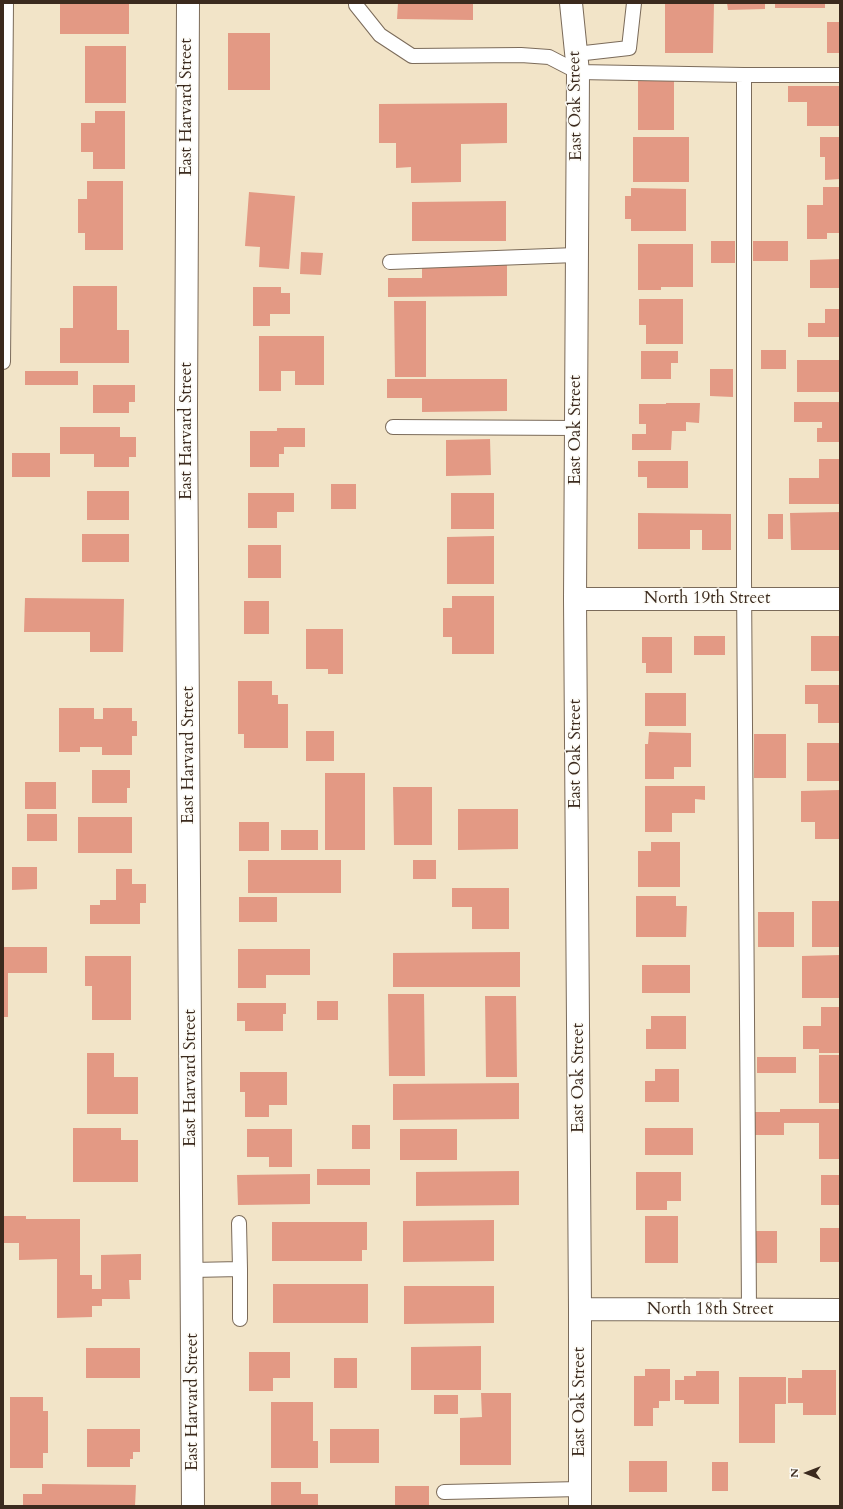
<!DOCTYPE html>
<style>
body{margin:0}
#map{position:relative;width:843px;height:1509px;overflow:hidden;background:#f2e4c8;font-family:Cardo,serif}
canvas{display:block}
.frame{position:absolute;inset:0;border:4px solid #3b2a1e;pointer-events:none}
.north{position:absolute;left:787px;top:1453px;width:40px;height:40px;-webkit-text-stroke:3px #fdfcf7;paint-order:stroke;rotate:270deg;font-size:11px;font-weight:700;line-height:16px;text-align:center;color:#3b2a1e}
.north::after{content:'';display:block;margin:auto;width:14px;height:18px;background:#3b2a1e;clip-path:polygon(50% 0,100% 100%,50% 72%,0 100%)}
</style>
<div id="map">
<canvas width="843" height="1509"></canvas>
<div class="frame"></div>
<div class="north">N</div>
</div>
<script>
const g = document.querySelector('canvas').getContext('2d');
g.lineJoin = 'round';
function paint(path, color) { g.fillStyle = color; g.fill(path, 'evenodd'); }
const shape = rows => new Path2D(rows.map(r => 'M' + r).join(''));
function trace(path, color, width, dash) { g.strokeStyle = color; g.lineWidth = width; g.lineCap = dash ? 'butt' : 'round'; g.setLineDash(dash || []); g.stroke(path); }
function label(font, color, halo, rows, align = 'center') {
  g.font = font + ' Cardo,serif'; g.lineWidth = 3; g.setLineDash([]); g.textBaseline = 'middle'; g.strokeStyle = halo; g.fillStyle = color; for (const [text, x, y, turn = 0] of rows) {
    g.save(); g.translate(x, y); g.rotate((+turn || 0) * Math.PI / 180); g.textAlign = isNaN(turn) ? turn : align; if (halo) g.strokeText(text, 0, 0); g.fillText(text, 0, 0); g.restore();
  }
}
paint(shape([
 [60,3,129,3,129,34,60,34],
 [398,3,502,3,502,4,473,4,473,20,397,19],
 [665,3,714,3,713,53,665,53],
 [727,3,765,3,765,9,728,10],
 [775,3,825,3,825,8,775,8],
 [827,22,840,22,840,53,827,53],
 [228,33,270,33,270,90,228,90],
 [85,46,126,46,126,103,85,103],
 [638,81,674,81,674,130,638,130],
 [788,86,840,86,840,126,807,126,807,102,788,102],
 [507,103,507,143,461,144,461,182,411,183,411,167,396,168,396,143,379,143,379,104],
 [95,111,125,111,125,169,93,169,93,152,81,152,81,123,95,123],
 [633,137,689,137,689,182,633,182],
 [820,137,840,137,840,179,825,180,825,157,820,157],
 [87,181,123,181,123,250,85,250,85,233,78,233,78,199,87,199],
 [823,187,840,187,840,233,827,233,827,239,807,239,807,205,823,205],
 [631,188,686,189,686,231,631,231,631,219,625,219,625,196,631,196],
 [249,192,295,196,289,269,259,267,260,247,245,246],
 [506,201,506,241,412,241,412,202],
 [711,241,735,241,735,263,711,263],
 [753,241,788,241,788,261,753,261],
 [638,244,693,244,693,287,661,287,661,290,638,290],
 [301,252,323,253,321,275,300,274],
 [840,259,840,288,810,288,810,260],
 [507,263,507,296,388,297,388,278,422,278,422,264],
 [73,286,117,286,117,330,129,330,129,363,60,363,60,328,73,328],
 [253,287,281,287,281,293,290,293,290,314,270,314,270,326,253,326],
 [639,299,683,299,683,344,646,344,646,325,639,325],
 [394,301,426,301,426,377,395,377],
 [825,309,840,309,840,337,808,337,808,323,825,323],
 [259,336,324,336,324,385,295,385,295,371,281,371,281,391,259,391],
 [761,350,786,350,786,369,761,369],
 [641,351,678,351,678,363,671,363,671,379,641,379],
 [797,360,840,360,840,392,797,392],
 [710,369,733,369,733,397,710,396],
 [25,371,78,371,78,385,25,385],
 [387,379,507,379,507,411,422,412,422,398,387,398],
 [93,385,135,385,135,402,129,402,129,413,93,413],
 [794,402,840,402,840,442,817,442,817,428,822,428,822,422,794,422],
 [666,403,700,403,699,423,686,422,686,431,672,431,671,450,632,450,632,434,646,434,646,424,639,424,639,404,666,404],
 [60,427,120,427,120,437,136,437,136,457,129,457,129,467,94,467,94,454,60,454],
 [277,428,305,428,305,447,284,447,284,454,279,454,279,467,250,467,250,431,277,431],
 [490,439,491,475,446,476,446,440],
 [12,453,50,453,50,477,12,477],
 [819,459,840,459,840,504,789,504,789,478,819,478],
 [638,461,688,461,688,488,647,488,647,477,638,477],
 [331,484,356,484,356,509,331,509],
 [87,491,129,491,129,520,87,520],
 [248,493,294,493,294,512,277,512,277,528,248,528],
 [451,493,494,493,494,529,451,529],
 [840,512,840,550,791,550,790,513],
 [638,513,731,514,731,550,702,550,702,530,690,530,690,549,638,549],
 [768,514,783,514,783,539,768,539],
 [82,534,129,534,129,562,82,562],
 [494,536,494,584,447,584,447,537],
 [248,545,281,545,281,578,248,578],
 [452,596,494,596,494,654,452,654,452,637,443,637,443,608,452,608],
 [25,598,124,599,123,652,90,652,90,632,24,632],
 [244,601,269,601,269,634,244,634],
 [306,629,343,629,343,674,328,674,328,669,306,669],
 [694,636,725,636,725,655,694,655],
 [811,636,840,636,840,671,811,671],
 [642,637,672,637,672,673,646,673,646,663,642,663],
 [238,681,272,681,272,695,278,695,278,704,288,704,288,748,244,748,244,734,238,734],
 [805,685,840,685,840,723,818,723,818,704,805,704],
 [645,693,686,693,686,726,645,726],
 [59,708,94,708,94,719,103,719,103,708,132,708,132,721,137,721,137,736,132,736,132,755,102,755,102,747,80,747,80,752,59,752],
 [306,731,334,731,334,761,306,761],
 [649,732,691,733,691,767,674,767,674,779,645,779,645,744,648,744],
 [754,734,786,734,786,778,754,778],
 [807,743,840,743,840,781,807,781],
 [92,770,130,770,130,788,127,788,127,803,92,803],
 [325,773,365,773,365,850,325,850],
 [25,782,56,782,56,809,25,809],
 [645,786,705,786,705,800,695,799,695,813,672,813,672,832,645,832],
 [393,787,432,787,432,845,394,845],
 [840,790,840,839,815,839,815,822,801,822,801,791],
 [458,809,518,809,518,849,458,850],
 [27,814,57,814,57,841,27,841],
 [78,817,132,817,132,853,78,853],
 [239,822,269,822,269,851,239,851],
 [281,830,318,830,318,850,281,850],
 [651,842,680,842,680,887,638,887,638,851,651,851],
 [248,860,341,860,341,893,248,893],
 [413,860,436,860,436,879,413,879],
 [12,867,37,867,37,889,12,890],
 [116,869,132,869,132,884,146,884,146,903,140,903,140,924,90,924,90,905,100,905,100,900,116,900],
 [452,888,509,888,509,929,472,929,472,907,452,907],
 [636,896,676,896,676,906,687,906,686,937,636,937],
 [239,897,277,897,277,922,239,922],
 [812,901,840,901,840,947,812,947],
 [758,912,794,912,794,947,758,947],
 [3,947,47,947,47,973,8,973,8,1017,3,1017],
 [238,949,310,949,310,975,266,975,266,988,238,988],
 [520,952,520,987,393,987,393,953],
 [840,955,840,998,802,998,802,956],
 [85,956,131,956,131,1020,92,1020,92,986,85,986],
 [642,965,690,965,690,993,642,993],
 [388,994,424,994,425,1076,389,1076],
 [485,996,516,996,517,1077,486,1077],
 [317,1001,338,1001,338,1020,317,1020],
 [237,1003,286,1003,286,1014,283,1014,283,1031,245,1031,245,1021,237,1021],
 [821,1007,840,1007,840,1053,819,1053,819,1049,803,1049,803,1026,821,1026],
 [651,1016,686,1016,686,1049,646,1049,646,1029,651,1029],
 [87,1053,114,1053,114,1077,138,1077,138,1114,87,1114],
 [819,1055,840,1055,840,1103,819,1103],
 [757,1057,796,1057,796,1073,757,1073],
 [655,1069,679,1069,679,1102,645,1102,645,1081,655,1081],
 [240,1072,287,1072,287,1105,269,1105,269,1117,245,1117,245,1092,240,1092],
 [519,1083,519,1119,393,1120,393,1084],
 [780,1109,840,1109,840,1159,819,1159,819,1123,784,1123,784,1135,752,1135,752,1112,780,1112],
 [352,1125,370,1125,370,1149,352,1149],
 [73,1128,121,1128,121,1140,138,1140,138,1182,73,1182],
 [645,1128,693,1128,693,1155,645,1155],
 [247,1129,292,1129,292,1167,269,1167,269,1157,247,1157],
 [400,1129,457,1129,457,1160,400,1160],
 [317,1169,370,1169,370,1185,317,1185],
 [519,1171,519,1205,416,1206,416,1172],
 [636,1172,681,1172,681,1201,667,1201,667,1210,636,1210],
 [310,1174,310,1204,238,1205,237,1175],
 [821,1175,840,1175,840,1205,821,1205],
 [3,1216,26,1216,26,1219,80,1219,80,1275,92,1275,92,1289,101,1289,101,1255,141,1254,141,1280,129,1280,130,1299,102,1299,102,1306,92,1306,92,1317,57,1318,57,1259,19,1260,19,1243,3,1243],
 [645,1216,678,1216,678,1263,645,1263],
 [494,1220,494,1261,403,1262,403,1221],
 [272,1222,367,1222,367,1250,362,1250,362,1261,272,1261],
 [820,1228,840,1228,840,1262,820,1262],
 [754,1231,777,1231,777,1263,754,1263],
 [273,1284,368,1284,368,1323,273,1323],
 [404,1286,494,1286,494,1323,404,1324],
 [481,1346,481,1390,411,1390,411,1347],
 [86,1348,140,1348,140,1378,86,1378],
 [249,1352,290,1352,290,1378,273,1378,273,1391,249,1391],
 [334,1358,357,1358,357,1388,334,1388],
 [645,1369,670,1369,670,1401,659,1401,659,1408,653,1408,653,1426,634,1426,634,1376,645,1376],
 [802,1370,836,1370,836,1415,803,1415,803,1403,788,1403,788,1378,802,1378],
 [696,1371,719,1371,719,1404,684,1404,684,1400,675,1400,675,1380,684,1380,684,1376,696,1376],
 [739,1377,786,1377,786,1404,775,1404,775,1443,739,1443],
 [481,1393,511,1393,511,1465,460,1465,460,1418,482,1417],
 [434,1395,458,1395,458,1414,434,1414],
 [10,1397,43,1397,43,1411,48,1411,48,1453,43,1453,43,1468,10,1468],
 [271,1402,313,1402,313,1441,318,1441,318,1468,271,1468],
 [87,1429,140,1429,140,1452,133,1452,133,1459,130,1459,130,1467,87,1467],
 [330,1429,379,1429,379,1463,330,1463],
 [629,1461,667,1461,667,1492,629,1492],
 [712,1462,728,1462,728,1491,712,1491],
 [271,1482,301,1482,301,1494,318,1494,318,1506,271,1506],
 [42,1484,136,1485,135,1506,23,1506,23,1494,42,1494],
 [395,1486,429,1486,429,1506,395,1506]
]), '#e39984');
const lane = shape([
 [356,3,356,5,380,35,412,56,521,55,549,57,578,72,744,75,840,75],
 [576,54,629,48,634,3],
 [744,75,744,580,749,1309],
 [390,262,576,255],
 [3,362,6,3],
 [393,427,576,428],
 [240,1269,240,1319],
 [192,1270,240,1269,239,1223],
 [444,1492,580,1489]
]);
const street = shape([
 [188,3,186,409,193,1506],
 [571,3,578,72,575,599,580,1309,580,1506],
 [575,599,840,599],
 [580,1309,840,1310]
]);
trace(lane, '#7b6b5a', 16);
trace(street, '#7b6b5a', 24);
trace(lane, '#fff', 14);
trace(street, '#fff', 22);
label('17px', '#3b2a1e', '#fdfcf7', [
 ["East Oak Street",576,106,-91],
 ["East Harvard Street",187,107,-90],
 ["East Oak Street",576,430,-90],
 ["East Harvard Street",187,431,-90],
 ["North 19th Street",707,599],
 ["East Oak Street",576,754,-90],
 ["East Harvard Street",189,755,-90],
 ["East Harvard Street",191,1078,-90],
 ["East Oak Street",579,1078,-90],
 ["North 18th Street",710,1310],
 ["East Harvard Street",193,1402,-90],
 ["East Oak Street",580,1402,-90]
]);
</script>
